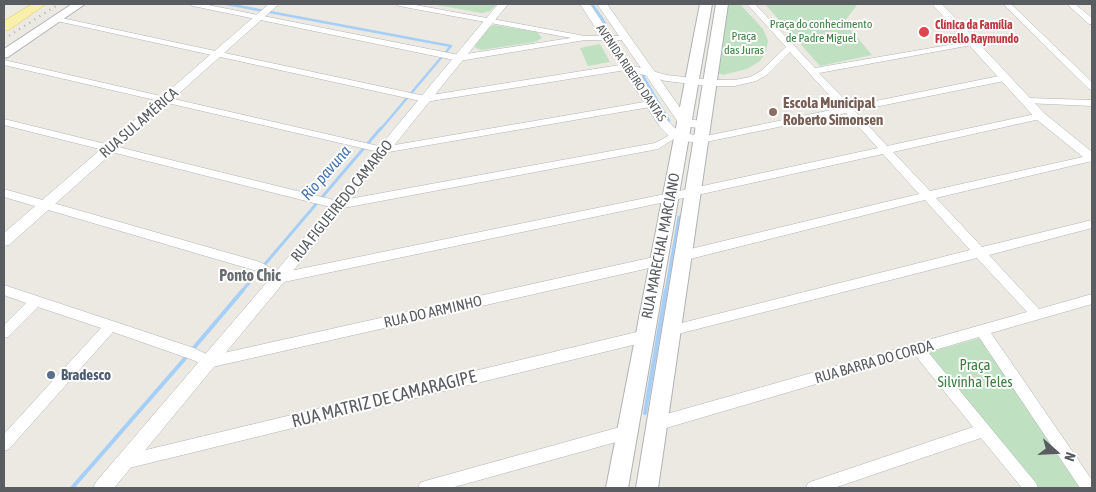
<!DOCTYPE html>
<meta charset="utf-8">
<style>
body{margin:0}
#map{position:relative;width:1096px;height:492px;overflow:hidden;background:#ebe9e1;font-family:"Asap Condensed",sans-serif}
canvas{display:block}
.frame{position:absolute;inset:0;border:5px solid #595c60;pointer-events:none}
.north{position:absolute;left:1031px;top:427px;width:50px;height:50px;-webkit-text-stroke:4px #fff;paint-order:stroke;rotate:109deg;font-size:14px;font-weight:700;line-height:20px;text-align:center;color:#595c60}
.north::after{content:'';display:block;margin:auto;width:18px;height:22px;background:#595c60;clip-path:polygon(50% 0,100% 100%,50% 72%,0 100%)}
</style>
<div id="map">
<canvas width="1096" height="492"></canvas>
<div class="frame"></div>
<div class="north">N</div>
</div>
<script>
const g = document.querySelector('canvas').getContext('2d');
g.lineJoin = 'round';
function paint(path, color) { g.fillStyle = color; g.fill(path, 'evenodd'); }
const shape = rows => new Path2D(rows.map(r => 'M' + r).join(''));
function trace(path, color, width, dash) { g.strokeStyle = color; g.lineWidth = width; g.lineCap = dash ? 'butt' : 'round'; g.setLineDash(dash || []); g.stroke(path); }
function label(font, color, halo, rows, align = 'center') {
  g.font = font + ' "Asap Condensed",sans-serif'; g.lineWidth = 4; g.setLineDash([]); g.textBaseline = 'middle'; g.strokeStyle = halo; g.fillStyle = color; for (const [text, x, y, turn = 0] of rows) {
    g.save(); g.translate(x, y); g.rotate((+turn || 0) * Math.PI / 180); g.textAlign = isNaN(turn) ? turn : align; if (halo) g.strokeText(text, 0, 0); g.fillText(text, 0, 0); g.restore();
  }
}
paint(shape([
 [431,4,497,4,490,11,482,13],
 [726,4,740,4,763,29,768,41,766,52,760,61,747,69,723,75,718,73,717,69],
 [765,4,857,5,844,22,872,55,820,66],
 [494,25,537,32,542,38,535,42,481,50,476,48,474,45,489,27],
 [600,44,610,62,588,66,580,48],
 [980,338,1083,488,1036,488,927,353]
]), '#bfe1c1');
trace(shape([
 [227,4,451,46,380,130],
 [592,4,605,23],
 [643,76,669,121]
]), '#a5cff7', 2.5);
trace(shape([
 [242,291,381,128],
 [666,291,679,217]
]), '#a5cff7', 3);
trace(shape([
 [192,350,243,290],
 [645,413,666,290],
 [72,488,188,355]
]), '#a5cff7', 4);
const minor = shape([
 [189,4,203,4,459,55,571,38,399,6,395,4,410,4,585,36,627,36,631,38,627,40,585,40,459,61,193,6,189,4],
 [747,4,755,4,815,68,972,41,976,43,972,45,819,73,851,106,1004,75,1008,78,1004,81,855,111,887,146,1040,113,1043,114,1043,118,1040,119,893,152,930,191,1092,155,1092,161,936,198,982,247,1092,220,1092,228,989,255,1039,309,1092,294,1092,304,991,333,1092,480,1092,488,1080,488,979,337,928,352,1036,483,1038,488,1022,488,981,438,834,488,806,488,808,483,813,481,973,427,915,355,656,431,651,429,649,424,651,419,656,417,1027,312,977,258,670,336,666,335,664,331,666,327,670,326,970,250,925,200,682,261,678,259,676,256,678,253,682,251,919,194,883,154,670,201,279,283,257,271,4,197,4,189,260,262,280,273,670,193,878,148,846,113,701,143,698,142,696,140,701,137,841,108,790,52,767,75,756,81,735,86,710,86,666,81,626,70,425,102,57,21,53,19,57,17,425,96,626,64,667,75,710,80,735,80,750,77,761,71,786,47,747,4],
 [1003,4,1011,4,1092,82,1092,90,1089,89,1003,4],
 [1067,4,1075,4,1092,18,1092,24,1089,24,1067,4],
 [4,60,383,147,650,101,655,104,650,107,383,153,4,65,4,60],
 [1028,98,1092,100,1092,106,1025,103,1025,99,1028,98],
 [4,119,338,201,655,143,675,132,680,135,658,149,338,209,4,125,4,119],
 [658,256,662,258,664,261,662,264,658,266,208,368,193,360,113,332,9,449,4,451,4,434,101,328,38,307,8,337,4,338,4,325,26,303,4,295,4,285,194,348,210,356,658,256],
 [645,330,649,332,651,336,649,340,645,342,125,469,120,467,118,462,120,457,125,455,645,330],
 [627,425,632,427,634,432,632,437,627,439,451,488,418,488,420,483,425,481,627,425]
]);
const tertiary = shape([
 [269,4,279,4,9,245,4,246,4,233,269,4],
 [498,4,508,4,284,282,114,488,93,488,96,482,274,274,498,4],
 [580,4,590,4,668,121,679,132,705,137,707,140,705,143,701,144,671,138,660,127,580,4],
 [597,4,607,4,688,119,707,122,709,125,707,128,703,129,680,125,597,4],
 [932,4,942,4,1044,113,1092,152,1092,162,1088,161,1036,119,932,4]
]);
const secondary = shape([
 [72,4,85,4,8,57,4,58,4,49,72,4],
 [700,4,712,4,628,488,606,488,700,4],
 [716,4,728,4,658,488,636,488,716,4]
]);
const primary = shape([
 [32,4,46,4,9,30,4,31,4,21,32,4]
]);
trace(minor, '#b1b3b7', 1);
trace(tertiary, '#b1b3b7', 1);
trace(secondary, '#b0b3b7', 2);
trace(primary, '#e4c661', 1);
paint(minor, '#fff');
paint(tertiary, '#fff');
paint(secondary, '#fff');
paint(primary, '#f7efaa');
trace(shape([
 [4,39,59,4]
]), '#b1b2b2', 2.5, [1, 5]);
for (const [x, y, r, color] of [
 [924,32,6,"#e0444e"],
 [773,112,5,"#8d6e63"],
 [51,375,5,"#5c6f8a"]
]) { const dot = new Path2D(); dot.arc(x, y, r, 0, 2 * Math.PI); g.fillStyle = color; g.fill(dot); trace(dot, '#fff', 2); }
label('12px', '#3b7e42', '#fff', [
 ["Praça do conhecimento",821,24],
 ["de Padre Miguel",821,38],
 ["Praça",744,36],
 ["das Juras",744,50]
]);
label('bold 12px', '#be3a42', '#fff', [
 ["Clínica da Família",935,25],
 ["Fiorello Raymundo",935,39]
], 'left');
label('12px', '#595c60', '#fff', [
 ["AVENIDA RIBEIRO DANTAS",631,73,56]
]);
label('bold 15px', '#785e54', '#fff', [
 ["Escola Municipal",783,103],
 ["Roberto Simonsen",783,120]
], 'left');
label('15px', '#595c60', '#fff', [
 ["RUA SUL AMÉRICA",139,123,-41],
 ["RUA FIGUEIREDO CAMARGO",342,201,-51],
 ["RUA MARECHAL MARCIANO",661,246,-79],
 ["RUA DO ARMINHO",433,312,-13],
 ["RUA BARRA DO CORDA",874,362,-16]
]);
label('15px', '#3b7e42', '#fff', [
 ["Praça",975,365],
 ["Silvinha Teles",975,382]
]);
label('bold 15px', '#4e5e75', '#fff', [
 ["Bradesco",61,375]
], 'left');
label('italic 16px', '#4875af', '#fff', [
 ["Rio pavuna",326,173,-49]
]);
label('bold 16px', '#6a6e72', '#fff', [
 ["Ponto Chic",250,276]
]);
label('18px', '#595c60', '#fff', [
 ["RUA MATRIZ DE CAMARAGIPE",384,399,-14]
]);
</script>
